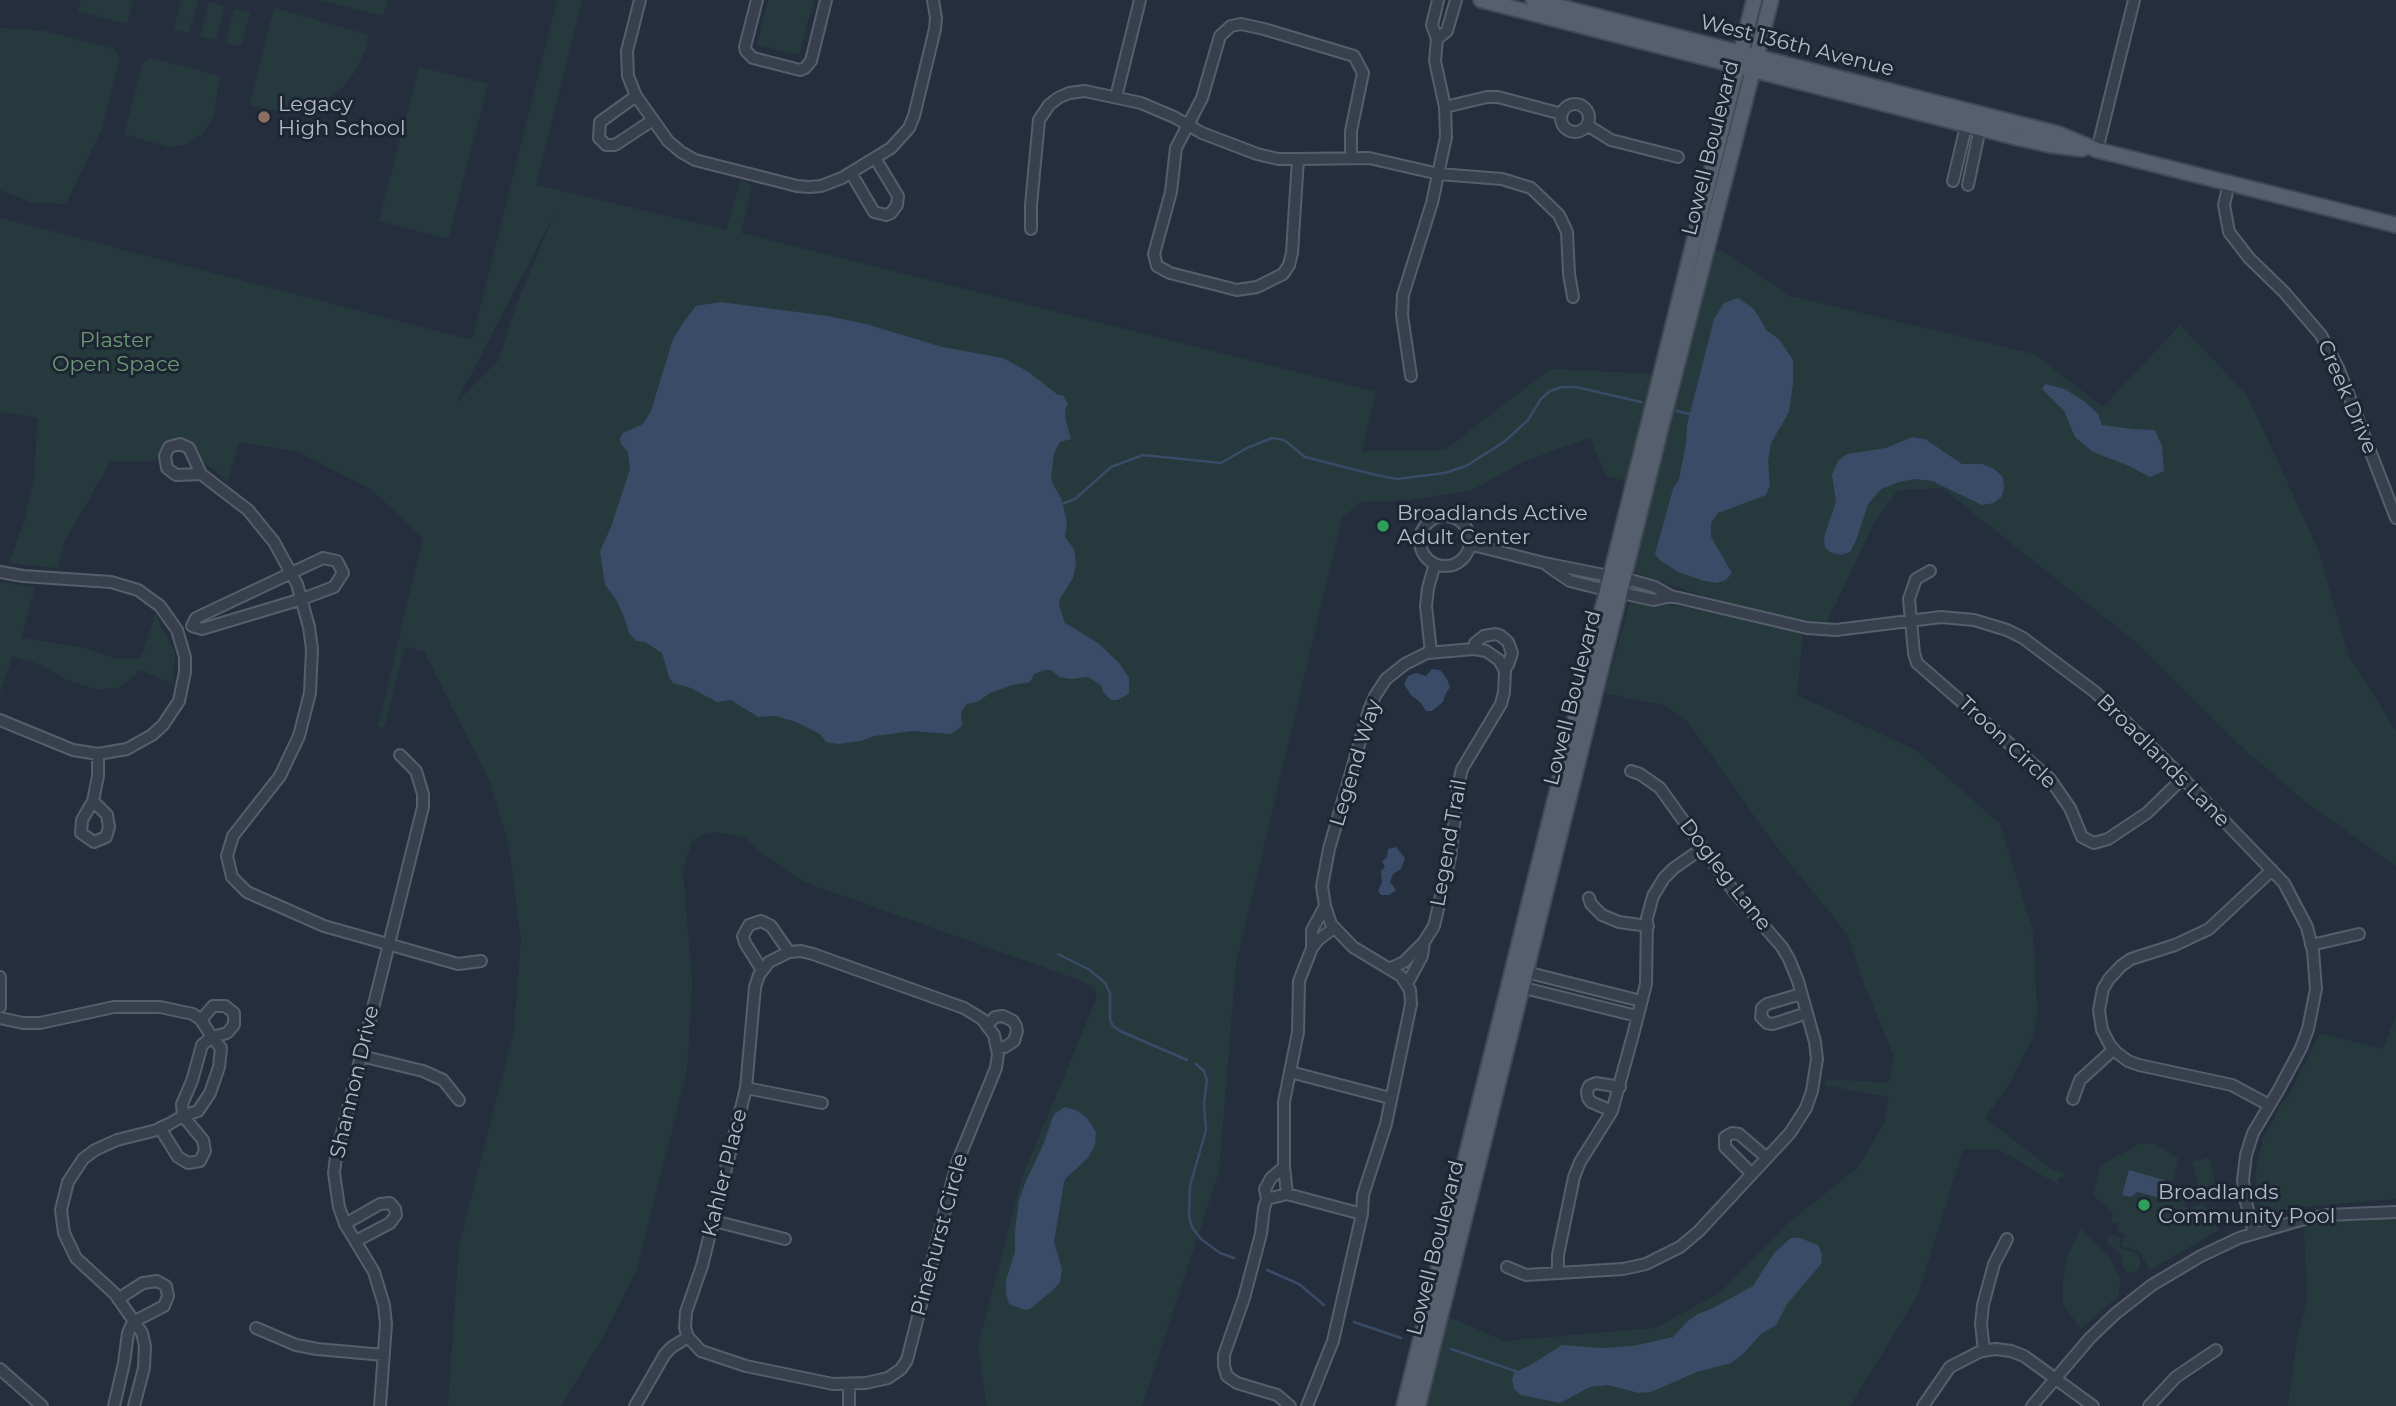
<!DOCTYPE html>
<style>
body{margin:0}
canvas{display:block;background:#242e3d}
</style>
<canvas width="2396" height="1406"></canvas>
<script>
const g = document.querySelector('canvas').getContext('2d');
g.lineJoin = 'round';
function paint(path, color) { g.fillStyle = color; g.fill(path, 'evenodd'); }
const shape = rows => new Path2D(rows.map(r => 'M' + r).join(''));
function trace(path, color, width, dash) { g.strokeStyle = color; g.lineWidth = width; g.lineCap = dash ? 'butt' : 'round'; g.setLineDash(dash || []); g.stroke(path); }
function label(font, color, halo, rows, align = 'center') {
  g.font = font + ' Montserrat,sans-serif'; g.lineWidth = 6; g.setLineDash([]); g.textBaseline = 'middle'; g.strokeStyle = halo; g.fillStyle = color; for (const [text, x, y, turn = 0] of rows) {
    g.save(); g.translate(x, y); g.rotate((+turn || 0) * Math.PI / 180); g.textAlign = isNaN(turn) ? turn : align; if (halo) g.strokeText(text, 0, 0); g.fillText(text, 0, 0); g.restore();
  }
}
paint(shape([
 [81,0,133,0,127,24,78,11],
 [181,0,198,0,189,33,174,30],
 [319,0,388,0,383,16],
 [557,0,582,0,536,185,726,230,741,180,752,185,741,233,1376,392,1362,451,1445,450,1550,369,1656,374,1627,481,1606,476,1590,438,1527,460,1470,491,1409,500,1362,502,1342,517,1236,964,1219,1172,1142,1406,987,1406,978,1346,1022,1178,1097,997,1095,988,1080,980,804,882,758,850,747,838,715,832,706,834,692,841,683,871,692,983,687,1071,637,1269,604,1336,561,1406,448,1406,459,1246,514,1030,521,940,509,846,490,782,424,651,405,647,384,728,378,726,423,538,372,490,298,452,239,442,228,480,202,462,195,446,181,436,165,442,155,461,111,461,65,540,57,568,9,563,25,519,35,472,37,418,0,412,0,218,472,340],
 [555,213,517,303,498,361,456,403],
 [768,0,814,0,799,55,757,45],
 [209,2,224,6,216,40,200,36],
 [274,8,369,35,364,53,354,73,342,88,323,101,305,108,287,111,268,110,250,105],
 [234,9,250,13,241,46,226,43],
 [0,28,44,31,114,49,120,58,102,128,66,204,30,202,0,190],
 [150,58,220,76,214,115,208,126,202,134,185,145,168,147,124,134,143,63],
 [419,67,488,84,448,239,379,221],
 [1712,248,1728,254,1790,296,2034,354,2103,407,2180,325,2247,395,2318,549,2348,654,2396,731,2396,866,2307,803,2246,751,2137,643,1942,488,1898,490,1876,519,1826,624,1805,623,1716,600,1636,573,1633,566],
 [0,582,35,587,21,638,84,648,117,659,141,658,155,614,175,653,173,684,141,670,119,688,96,689,67,680,41,665,13,656,0,693],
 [1636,600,1712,611,1803,632,1797,695,1916,750,2000,824,2033,932,2037,1012,2033,1037,2009,1084,1985,1118,2051,1169,2067,1174,2057,1179,2059,1185,2000,1150,1963,1149,1918,1295,1850,1406,1425,1406,1447,1316,1504,1341,1655,1328,1720,1293,1786,1225,1857,1168,1885,1122,1889,1097,1824,1085,1827,1079,1889,1083,1894,1056,1863,982,1848,935,1772,841,1689,723,1667,706,1603,693,1614,661,1629,604],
 [2396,1015,2396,1199,2300,1207,2261,1215,2256,1196,2256,1171,2263,1138,2274,1120,2278,1108,2289,1095,2320,1033,2383,1049],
 [2139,1144,2155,1144,2178,1158,2171,1192,2187,1195,2184,1208,2190,1209,2203,1202,2219,1230,2150,1270,2139,1251,2122,1246,2125,1234,2117,1232,2119,1224,2111,1222,2113,1212,2093,1196,2101,1165],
 [2209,1157,2217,1192,2201,1196,2192,1162],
 [2396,1217,2396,1406,2288,1406,2297,1339,2307,1302,2304,1226,2330,1221],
 [2081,1228,2110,1258,2120,1278,2119,1295,2081,1329,2063,1304,2063,1281,2066,1260],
 [2111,1235,2120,1238,2120,1248,2134,1252,2139,1257,2141,1264,2137,1271,2128,1272,2123,1268,2121,1254,2107,1243,2107,1238]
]), '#263a3e');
paint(shape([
 [1738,298,1754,309,1767,331,1779,339,1793,360,1793,383,1789,412,1771,443,1768,461,1770,485,1766,495,1718,513,1711,523,1711,537,1732,573,1726,580,1717,583,1704,581,1678,572,1660,560,1655,554,1673,489,1679,479,1686,444,1687,425,1714,319,1724,303],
 [720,302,828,316,866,324,942,347,1003,358,1027,371,1058,395,1063,395,1068,404,1065,411,1066,421,1071,439,1060,442,1054,453,1051,479,1054,486,1061,498,1067,522,1065,537,1074,549,1076,563,1073,578,1060,599,1059,605,1065,623,1098,643,1120,664,1129,678,1129,694,1117,700,1111,700,1103,692,1101,685,1088,677,1071,679,1060,677,1051,670,1045,670,1034,674,1030,682,1012,685,990,693,979,701,967,704,961,712,962,726,951,734,913,731,874,736,861,741,838,744,826,742,820,734,796,722,776,716,758,717,731,700,717,702,691,688,673,683,669,677,662,653,645,642,636,641,629,633,624,617,616,599,605,585,600,551,611,527,630,469,628,452,621,444,620,438,623,433,643,424,651,411,673,339,683,323,696,306],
 [2045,384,2065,389,2085,402,2098,414,2102,425,2133,429,2155,430,2162,446,2164,471,2150,477,2127,465,2093,452,2075,437,2064,411,2042,389],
 [1912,437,1925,439,1962,464,1982,464,1994,469,2002,476,2003,479,2004,488,2002,496,1994,503,1982,505,1932,481,1914,479,1899,482,1881,489,1868,504,1857,538,1850,552,1841,555,1830,552,1825,547,1824,537,1836,502,1832,475,1838,461,1847,454,1886,448],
 [1432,669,1440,670,1446,677,1450,687,1445,695,1443,702,1432,711,1426,711,1421,703,1411,695,1404,684,1408,676,1416,673,1426,676],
 [1396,847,1405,858,1401,869,1393,874,1390,882,1396,890,1389,895,1381,895,1378,891,1382,882,1381,871,1385,867,1382,861,1387,857,1388,849],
 [1065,1107,1078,1111,1087,1118,1096,1132,1095,1145,1088,1158,1066,1178,1064,1182,1054,1242,1062,1269,1060,1282,1053,1290,1030,1309,1025,1310,1009,1304,1006,1293,1006,1280,1015,1252,1015,1231,1019,1200,1026,1181,1044,1143,1052,1119,1055,1113],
 [2129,1170,2164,1180,2160,1198,2137,1192,2131,1197,2122,1195],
 [1791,1238,1800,1238,1818,1245,1822,1255,1821,1264,1787,1304,1776,1325,1761,1334,1744,1353,1731,1363,1697,1372,1651,1392,1639,1393,1608,1385,1590,1387,1560,1403,1521,1395,1514,1389,1512,1380,1514,1373,1532,1364,1562,1345,1601,1348,1633,1346,1673,1337,1689,1320,1698,1314,1713,1308,1753,1286,1774,1253]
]), '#394b66');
trace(shape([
 [1677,411,1689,414],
 [1062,504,1075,499,1111,467,1143,455,1221,463,1247,448,1272,438,1284,440,1305,457,1376,475,1397,479,1445,473,1466,466,1504,442,1528,420,1541,399,1550,391,1562,387,1576,387,1641,402],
 [1058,954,1090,970,1105,983,1110,993,1110,1019,1113,1026,1120,1031,1187,1060],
 [1196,1064,1204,1071,1207,1080,1204,1104,1206,1130,1190,1186,1189,1216,1192,1227,1201,1239,1220,1253,1234,1258],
 [1267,1270,1299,1284,1324,1305],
 [1354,1322,1401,1338],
 [1451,1349,1518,1372]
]), '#394b66', 2.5);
const minor = shape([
 [640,0,627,51,628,76,636,96,668,141,681,152,695,160,797,186,809,187,821,186,842,178,891,148,909,128,914,116,935,29,936,18,933,0],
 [757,0,745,47,746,51,753,58,800,70,805,68,811,61,826,0],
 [1437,39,1447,31,1456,0],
 [636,96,600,122,599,138,606,145,615,145,653,120],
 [1116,97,1140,0],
 '1561 118a14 14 0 1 1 28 0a14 14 0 1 1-28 0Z',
 [1445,107,1487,97,1498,97,1562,114],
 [1587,125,1611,140,1678,157],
 [2097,150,2134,0],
 [1298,159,1292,253,1289,265,1283,274,1257,287,1237,290,1170,273,1157,266,1154,254,1171,192,1176,148,1202,98,1220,36,1231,26,1241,24,1264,29,1354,56,1363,73,1351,131,1351,158],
 [851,173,874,212,886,215,891,213,897,205,898,196,875,158],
 [1953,181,1968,118],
 [2229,183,2224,205,2229,232,2249,258,2284,292,2321,335,2339,370,2396,518],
 [1968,185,1981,123],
 [1031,229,1031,205,1039,120,1049,105,1058,98,1069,93,1085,91,1141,103,1174,117,1202,133,1257,154,1278,159,1298,159,1369,158,1439,174,1502,179,1531,188,1559,215,1567,232,1569,274,1573,297],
 [1411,376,1402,315,1403,295,1432,203,1446,137,1445,107,1435,61,1437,39,1432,25,1438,0],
 [201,474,176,475,167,468,165,456,169,447,180,444,189,448,201,474,248,510,274,542,297,584,309,627,312,649,310,693,299,736,280,776,233,836,227,856,232,877,247,892,324,926,458,964,481,961],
 '1420 541a25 25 0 1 1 50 0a25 25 0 1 1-50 0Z',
 [1469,544,1544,563,1634,581,1655,587,1671,596,1807,628,1836,630,1941,617,1974,620,2007,630,2023,638,2095,692,2174,769,2284,883,2307,927,2313,951,2316,989,2308,1029,2301,1048,2278,1091,2253,1133,2246,1155,2243,1180,2245,1198,2254,1233],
 [323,558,337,561,343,573,334,587,302,599,202,629,192,626,196,618,323,558],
 [1548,566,1570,581,1598,588,1654,600,1671,596],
 [1930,571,1916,579,1909,599,1914,653,1917,663,2050,779,2070,808,2082,837,2094,843,2108,839,2147,813,2183,778],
 [0,572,23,576,111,582,138,590,160,606,177,630,185,657,185,672,179,701,163,725,152,735,127,749,98,754,73,750,0,720],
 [1474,649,1475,643,1484,636,1496,634,1501,636,1508,642,1512,653,1508,665,1504,668],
 [1431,652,1426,606,1428,588,1435,564],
 [93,801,107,815,109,827,106,837,94,842,81,833,82,820,93,801,98,776,98,754],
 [1589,898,1591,904,1602,915,1619,922,1648,926],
 [1325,906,1312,930,1312,948,1318,940,1334,928],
 [2311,945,2359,934],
 [762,970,745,943,743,936,749,925,761,921,771,926,789,952,801,951,813,954,964,1008,982,1019,994,1035,998,1054,996,1068,957,1163,907,1360,901,1369,888,1378,866,1383,833,1384,746,1366,701,1351,688,1337,685,1328,686,1312,702,1266,746,1088,755,987,759,975,769,962,789,952],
 [1522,971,1641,1001],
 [0,977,0,1007],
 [1407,984,1422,956,1424,942],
 [1516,986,1637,1016],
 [1801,994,1767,1004,1762,1008,1761,1017,1767,1023,1773,1024,1807,1013],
 [0,1018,23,1023,40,1023,114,1007,160,1007,193,1014,201,1020,212,1037,227,1033,234,1025,234,1013,225,1006,213,1006,201,1020],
 [987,1025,995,1017,1003,1016,1013,1021,1016,1026,1017,1031,1014,1041,1005,1047,997,1048],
 [212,1037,221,1048,219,1067,210,1093,198,1111,183,1116,182,1104,192,1081,202,1045,212,1037],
 [361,1056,423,1071,443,1080,459,1100],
 [1290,1072,1390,1098],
 [746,1088,822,1103],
 [2073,1099,2080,1080,2113,1050],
 [2269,1105,2232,1085,2139,1065,2128,1061,2116,1052,2110,1045,2102,1030,2099,1010,2103,989,2109,979,2121,966,2131,959,2175,945,2209,929,2272,870],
 [1612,1111,1591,1102,1588,1098,1587,1091,1589,1086,1596,1083,1620,1087],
 [1752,1174,1725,1147,1725,1137,1732,1133,1739,1134,1767,1158],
 [1287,1194,1284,1167,1284,1102,1298,1032,1299,981,1312,948],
 [1267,1199,1265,1189,1271,1178,1284,1167],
 [714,1221,785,1239],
 [345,1224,380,1204,390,1203,395,1209,396,1215,390,1223,356,1241],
 [1507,1267,1526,1275,1623,1269,1646,1264,1680,1247,1699,1231,1790,1133,1806,1108,1812,1091,1817,1059,1815,1042,1798,981,1789,959,1782,947,1735,893,1660,788,1640,774,1631,771],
 [1558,1273,1558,1255,1574,1177,1580,1162,1612,1111,1633,1035,1646,984,1647,918,1653,896,1664,878,1674,868,1703,848],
 [256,1328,296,1345,317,1349,384,1355],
 [1984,1351,1981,1324,1983,1305,1994,1264,2007,1239],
 [0,1369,42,1406],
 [849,1384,849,1406],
 [114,1406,124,1363,128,1333,133,1322,164,1306,168,1296,166,1286,157,1281,143,1283,118,1299],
 [134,1406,144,1368,145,1346,142,1333,115,1294,76,1258,64,1233,61,1210,68,1182,83,1159,95,1150,117,1140,157,1130,160,1128,169,1124,183,1116,203,1140,205,1151,200,1161,188,1163,178,1157,160,1128],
 [380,1406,386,1324,384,1305,374,1272,345,1224,339,1207,334,1173,336,1157,423,807,423,794,416,771,400,755],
 [635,1406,665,1354,672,1347,688,1337],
 [1290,1406,1277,1395,1237,1383,1227,1376,1224,1366,1224,1355,1244,1298,1261,1234,1264,1208,1267,1199,1287,1194,1362,1214],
 [1307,1406,1333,1341,1362,1214,1363,1195,1386,1124,1411,1004,1410,990,1401,976,1353,947,1331,924,1325,906,1322,886,1329,849,1369,710,1375,696,1386,679,1405,664,1427,653,1474,649,1486,651,1499,660,1505,671,1504,692,1501,704,1462,769,1459,782,1450,858,1434,926,1424,942,1404,962,1391,968],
 [1923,1406,1950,1367,1981,1351,1996,1349,2011,1351,2024,1356,2093,1406],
 [2032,1406,2090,1338,2115,1314,2152,1285,2201,1256,2239,1238,2301,1220,2327,1215,2396,1212],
 [2149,1406,2176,1377,2216,1350]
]);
const major = shape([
 [1481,0,2018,138,2050,145,2082,149],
 [1533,0,2059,134,2097,150,2396,225],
 [1404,1406,1754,0],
 [1418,1406,1662,423,1771,0]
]);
trace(minor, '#565e6b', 14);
trace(major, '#414956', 18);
trace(minor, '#38404d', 10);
trace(major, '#565f6d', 14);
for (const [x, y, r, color] of [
 [264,117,7,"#8d6e63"],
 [1383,526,7,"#2e9e5b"],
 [2144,1205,7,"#2e9e5b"]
]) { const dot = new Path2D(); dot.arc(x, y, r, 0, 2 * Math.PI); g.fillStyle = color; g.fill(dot); trace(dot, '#1d2532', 2.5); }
label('21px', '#b3bbc8', '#1d2532', [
 ["West 136th Avenue",1797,46,14],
 ["Lowell Boulevard",1711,148,-76],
 ["Creek Drive",2347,397,67],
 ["Lowell Boulevard",1573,698,-76],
 ["Troon Circle",2007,743,43],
 ["Broadlands Lane",2163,761,45],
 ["Legend Way",1356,763,-73],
 ["Legend Trail",1449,843,-80],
 ["Dogleg Lane",1725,875,52],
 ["Shannon Drive",355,1082,-77],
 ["Kahler Place",725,1173,-76],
 ["Pinehurst Circle",940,1235,-75],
 ["Lowell Boulevard",1436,1248,-76]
]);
label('21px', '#b3bbc8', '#1d2532', [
 ["Legacy",278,105],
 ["High School",278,129],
 ["Broadlands Active",1397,514],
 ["Adult Center",1397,538],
 ["Broadlands",2158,1193],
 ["Community Pool",2158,1217]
], 'left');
label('21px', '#6b9976', '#1d2532', [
 ["Plaster",116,341],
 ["Open Space",116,365]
]);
</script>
